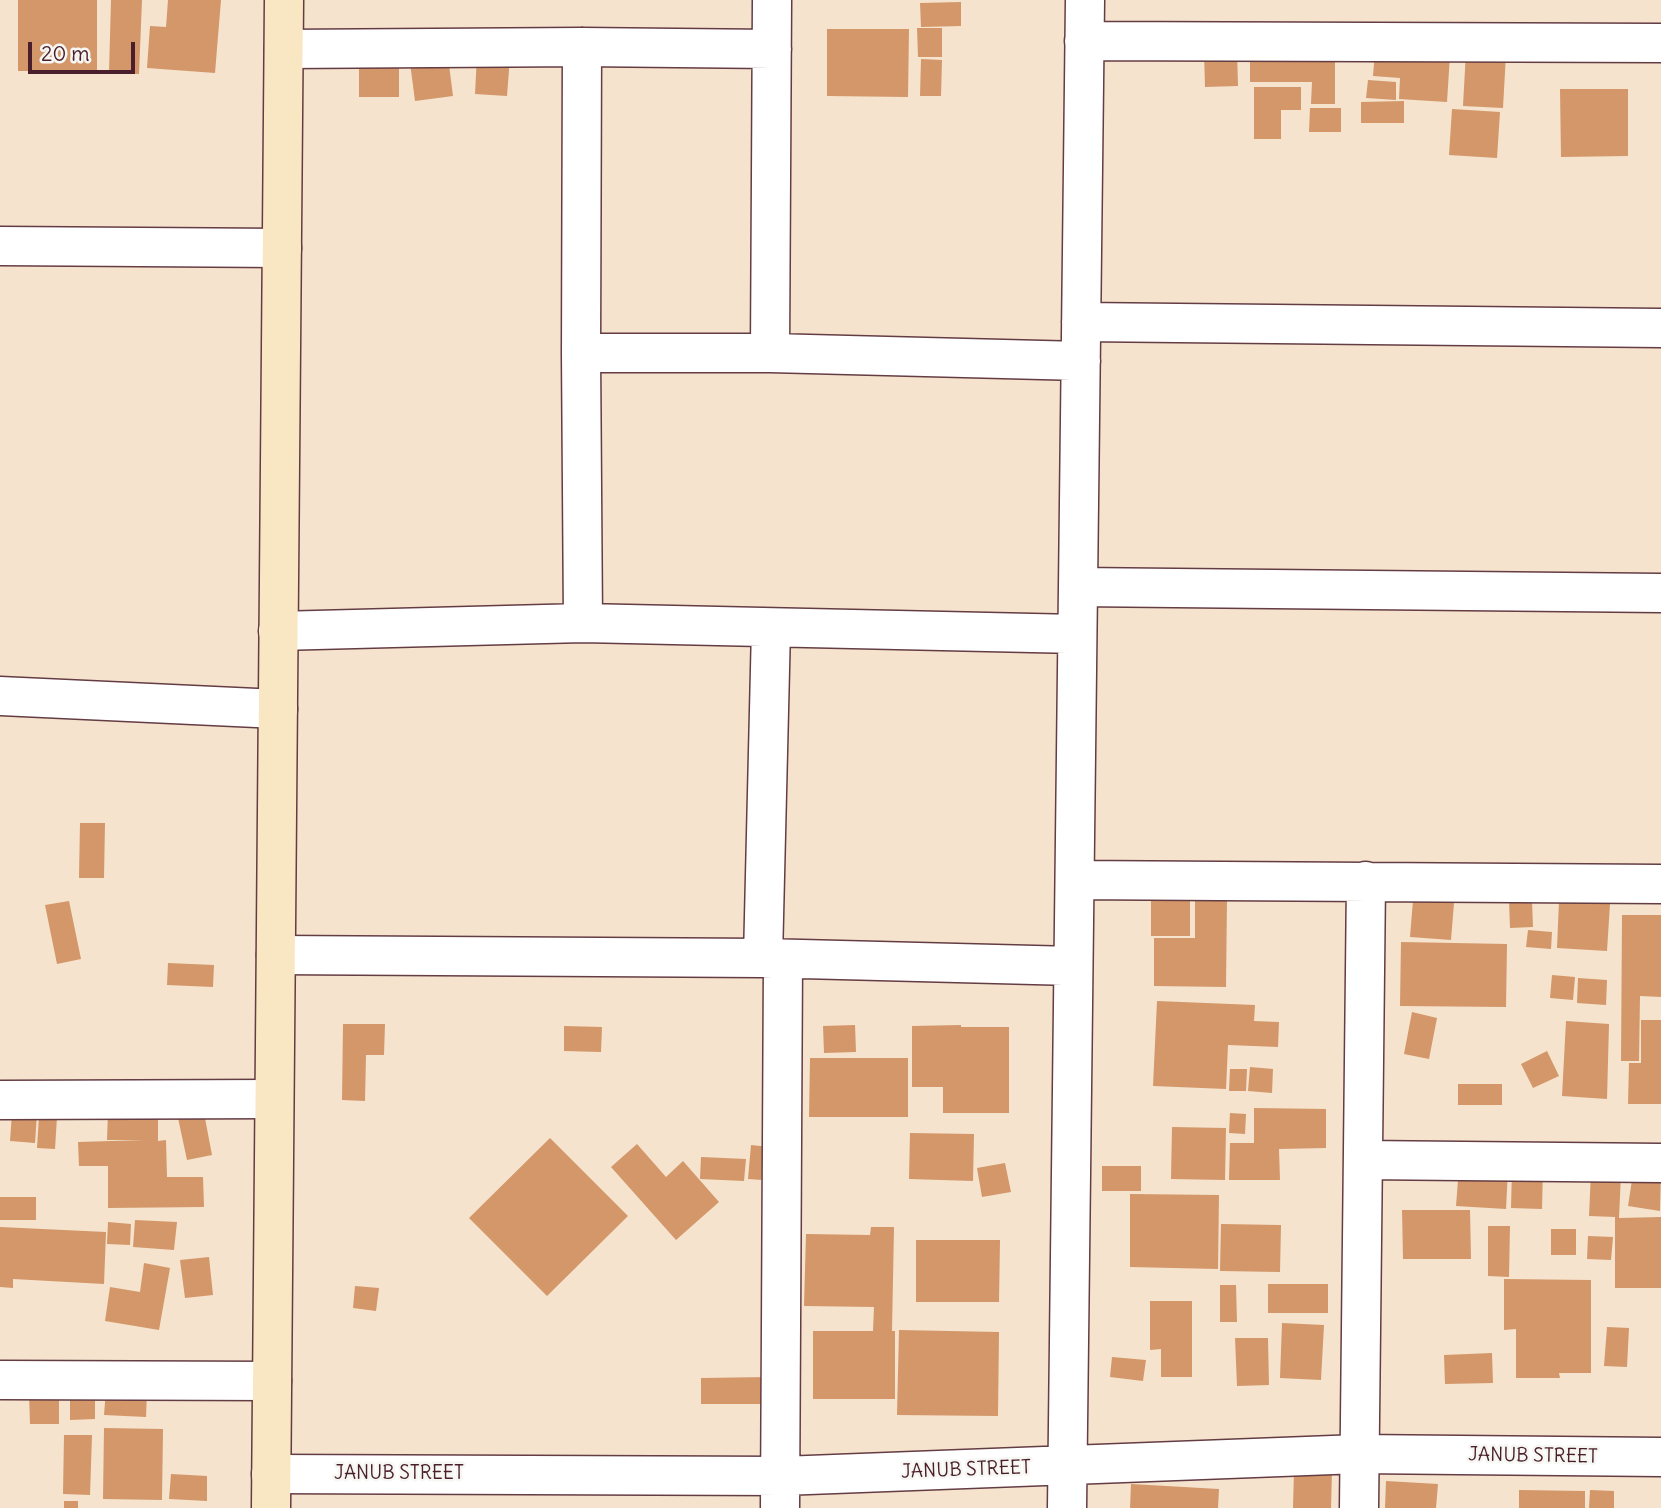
<!DOCTYPE html>
<style>
body{margin:0}
#map{position:relative;width:1661px;height:1508px;overflow:hidden;background:#f5e3ce;font-family:Delius,sans-serif}
canvas{display:block}
.scale{position:absolute;left:28px;top:42px;width:107px;height:32px;box-sizing:border-box;border:4px solid #4a1f2b;border-top:0;padding-left:9px;font-size:21px;line-height:24px;white-space:nowrap;color:#4a1f2b;-webkit-text-stroke:5px #f6f6f2;paint-order:stroke}
</style>
<div id="map">
<canvas width="1661" height="1508"></canvas>
<div class="scale">20 m</div>
</div>
<script>
const g = document.querySelector('canvas').getContext('2d');
g.lineJoin = 'round';
function paint(path, color) { g.fillStyle = color; g.fill(path, 'evenodd'); }
const shape = rows => new Path2D(rows.map(r => 'M' + r).join(''));
function trace(path, color, width, dash) { g.strokeStyle = color; g.lineWidth = width; g.lineCap = dash ? 'butt' : 'round'; g.setLineDash(dash || []); g.stroke(path); }
function label(font, color, halo, rows, align = 'center') {
  g.font = font + ' Delius,sans-serif'; g.lineWidth = 5; g.setLineDash([]); g.textBaseline = 'middle'; g.strokeStyle = halo; g.fillStyle = color; for (const [text, x, y, turn = 0] of rows) {
    g.save(); g.translate(x, y); g.rotate((+turn || 0) * Math.PI / 180); g.textAlign = isNaN(turn) ? turn : align; if (halo) g.strokeText(text, 0, 0); g.fillText(text, 0, 0); g.restore();
  }
}
paint(shape([
 [18,0,97,0,97,71,18,71],
 [111,0,142,0,139,74,109,73],
 [168,0,221,0,215,73,147,68,150,26,166,27],
 [961,2,961,26,921,27,920,3],
 [917,28,942,28,942,57,918,57],
 [827,29,909,29,908,97,827,96],
 [447,49,453,96,415,101,409,55],
 [1237,50,1238,86,1205,87,1204,51],
 [1375,51,1450,55,1447,102,1399,99,1400,78,1373,76],
 [1466,51,1506,54,1503,108,1463,106],
 [1250,52,1335,52,1335,104,1311,104,1312,82,1250,82],
 [359,55,399,56,399,97,359,97],
 [477,55,510,57,507,96,475,94],
 [921,59,942,60,941,96,920,96],
 [1368,80,1396,82,1396,100,1366,98],
 [1254,87,1301,87,1301,110,1281,110,1281,139,1254,139],
 [1560,89,1628,89,1628,156,1561,157],
 [1404,101,1404,123,1361,123,1361,102],
 [1310,108,1341,108,1341,132,1309,132],
 [1452,109,1500,112,1497,158,1449,155],
 [80,823,105,823,104,878,79,878],
 [1227,898,1226,987,1154,986,1154,938,1195,938,1195,899],
 [1151,899,1190,899,1190,936,1151,936],
 [1413,900,1454,903,1451,940,1410,937],
 [1509,900,1532,900,1533,927,1510,928],
 [69,901,81,959,57,964,45,905],
 [1559,901,1610,904,1607,951,1557,948],
 [1622,915,1661,915,1661,997,1640,996,1639,1061,1621,1061],
 [1528,930,1552,932,1551,949,1526,947],
 [1401,942,1507,944,1506,1007,1400,1006],
 [168,963,214,965,213,987,167,985],
 [1552,975,1575,977,1573,1000,1550,998],
 [1578,978,1607,980,1606,1005,1577,1003],
 [1157,1001,1255,1005,1254,1021,1279,1022,1278,1047,1228,1045,1226,1089,1153,1086],
 [1412,1012,1437,1018,1429,1059,1404,1054],
 [1641,1020,1661,1020,1661,1104,1628,1104,1629,1063,1641,1063],
 [1566,1021,1609,1024,1607,1099,1562,1096],
 [343,1024,385,1024,384,1055,366,1055,365,1101,342,1100],
 [855,1025,856,1052,824,1053,823,1026],
 [961,1025,961,1027,1009,1027,1009,1113,943,1113,943,1087,912,1087,912,1026],
 [564,1026,602,1027,601,1052,564,1051],
 [1547,1051,1559,1076,1533,1088,1521,1064],
 [810,1058,908,1058,908,1117,809,1117],
 [1250,1067,1273,1069,1272,1093,1248,1091],
 [1230,1069,1247,1069,1246,1091,1229,1091],
 [1458,1084,1502,1084,1502,1105,1458,1105],
 [1254,1108,1326,1109,1326,1148,1279,1149,1280,1180,1229,1180,1230,1143,1254,1143],
 [108,1112,158,1112,158,1141,166,1140,167,1177,203,1177,204,1207,108,1208,108,1166,79,1166,78,1142,145,1140,107,1140],
 [12,1113,37,1114,35,1143,10,1141],
 [204,1113,212,1155,187,1160,178,1118],
 [1230,1113,1246,1114,1245,1134,1229,1133],
 [39,1116,57,1117,55,1149,37,1148],
 [1172,1127,1226,1128,1225,1180,1171,1179],
 [910,1133,974,1134,973,1181,909,1179],
 [550,1138,628,1216,547,1296,469,1218],
 [637,1144,666,1177,683,1161,719,1202,676,1240,611,1167],
 [751,1145,779,1148,777,1181,748,1179],
 [701,1157,746,1159,744,1181,700,1179],
 [1005,1163,1011,1192,982,1197,977,1168],
 [1102,1166,1141,1166,1141,1191,1102,1191],
 [1459,1167,1508,1170,1506,1209,1456,1206],
 [1512,1167,1543,1167,1542,1209,1511,1208],
 [1634,1167,1661,1171,1660,1211,1628,1206],
 [1591,1172,1621,1174,1619,1218,1661,1217,1661,1288,1615,1288,1615,1217,1589,1216],
 [1130,1194,1219,1195,1218,1269,1130,1267],
 [0,1197,36,1197,36,1220,0,1220],
 [1402,1210,1470,1210,1471,1259,1403,1259],
 [135,1220,177,1222,174,1250,133,1247],
 [108,1222,131,1224,130,1245,107,1244],
 [1221,1224,1281,1225,1280,1272,1220,1271],
 [1488,1226,1510,1226,1509,1277,1488,1276],
 [0,1227,106,1232,104,1284,13,1279,13,1288,0,1287],
 [871,1227,894,1227,892,1331,895,1331,895,1399,813,1399,813,1331,873,1331,874,1307,804,1306,806,1234,870,1235],
 [1551,1229,1576,1229,1576,1255,1551,1255],
 [1588,1236,1613,1237,1611,1260,1587,1259],
 [916,1240,1000,1240,999,1302,916,1302],
 [209,1257,213,1295,185,1298,180,1260],
 [144,1263,170,1268,159,1330,105,1321,110,1287,140,1292],
 [1504,1279,1591,1280,1591,1373,1559,1373,1560,1378,1516,1378,1516,1329,1504,1330],
 [1268,1284,1328,1284,1328,1313,1268,1313],
 [1220,1285,1236,1285,1237,1322,1220,1322],
 [355,1286,379,1288,376,1311,353,1308],
 [1150,1301,1192,1301,1192,1377,1161,1377,1161,1349,1150,1350],
 [1282,1323,1324,1325,1321,1380,1280,1378],
 [1607,1327,1629,1328,1627,1367,1604,1366],
 [899,1330,999,1332,998,1416,897,1415],
 [1235,1338,1268,1338,1269,1385,1237,1386],
 [1492,1353,1493,1383,1445,1384,1444,1355],
 [1112,1357,1146,1360,1143,1381,1110,1377],
 [770,1377,771,1404,701,1404,701,1378],
 [106,1389,147,1391,146,1417,104,1415],
 [29,1393,59,1393,59,1424,30,1424],
 [70,1393,95,1393,95,1419,70,1420],
 [104,1428,163,1429,162,1500,103,1499],
 [64,1435,92,1435,90,1495,63,1494],
 [1294,1470,1332,1471,1331,1508,1293,1508],
 [171,1474,207,1476,207,1501,169,1499],
 [1386,1481,1438,1484,1436,1508,1385,1508],
 [1131,1484,1219,1489,1218,1508,1130,1508],
 [1519,1490,1585,1491,1585,1508,1519,1508],
 [1590,1490,1614,1491,1614,1508,1589,1508],
 [64,1501,78,1501,78,1508,64,1508]
]), '#d39769');
const street = shape([
 [1084,41,1661,43],
 [582,47,581,353,583,623],
 [284,49,582,47,772,49],
 [0,246,282,248],
 [1081,322,1661,328],
 [581,353,770,353,1081,361],
 [770,353,772,0],
 [1078,587,1661,593],
 [278,631,583,623,1077,634],
 [0,696,278,709],
 [1075,880,1661,884],
 [276,955,763,958,1073,966],
 [763,958,771,628],
 [0,1100,274,1099],
 [1363,1160,1661,1163],
 [0,1380,272,1381],
 [271,1474,782,1476,1359,1454,1661,1457],
 [780,1508,783,959],
 [1067,1508,1085,0],
 [1359,1508,1366,881]
]);
const secondary = shape([
 [271,1508,284,0]
]);
trace(street, '#643c43', 41);
trace(secondary, '#643c43', 41);
trace(street, '#fff', 38);
trace(secondary, '#f9e7c3', 38);
label('19px', '#4a1f2b', '#f6f6f2', [
 ["JANUB STREET",1533,1456,1],
 ["JANUB STREET",966,1470,-2],
 ["JANUB STREET",399,1474]
]);
</script>
